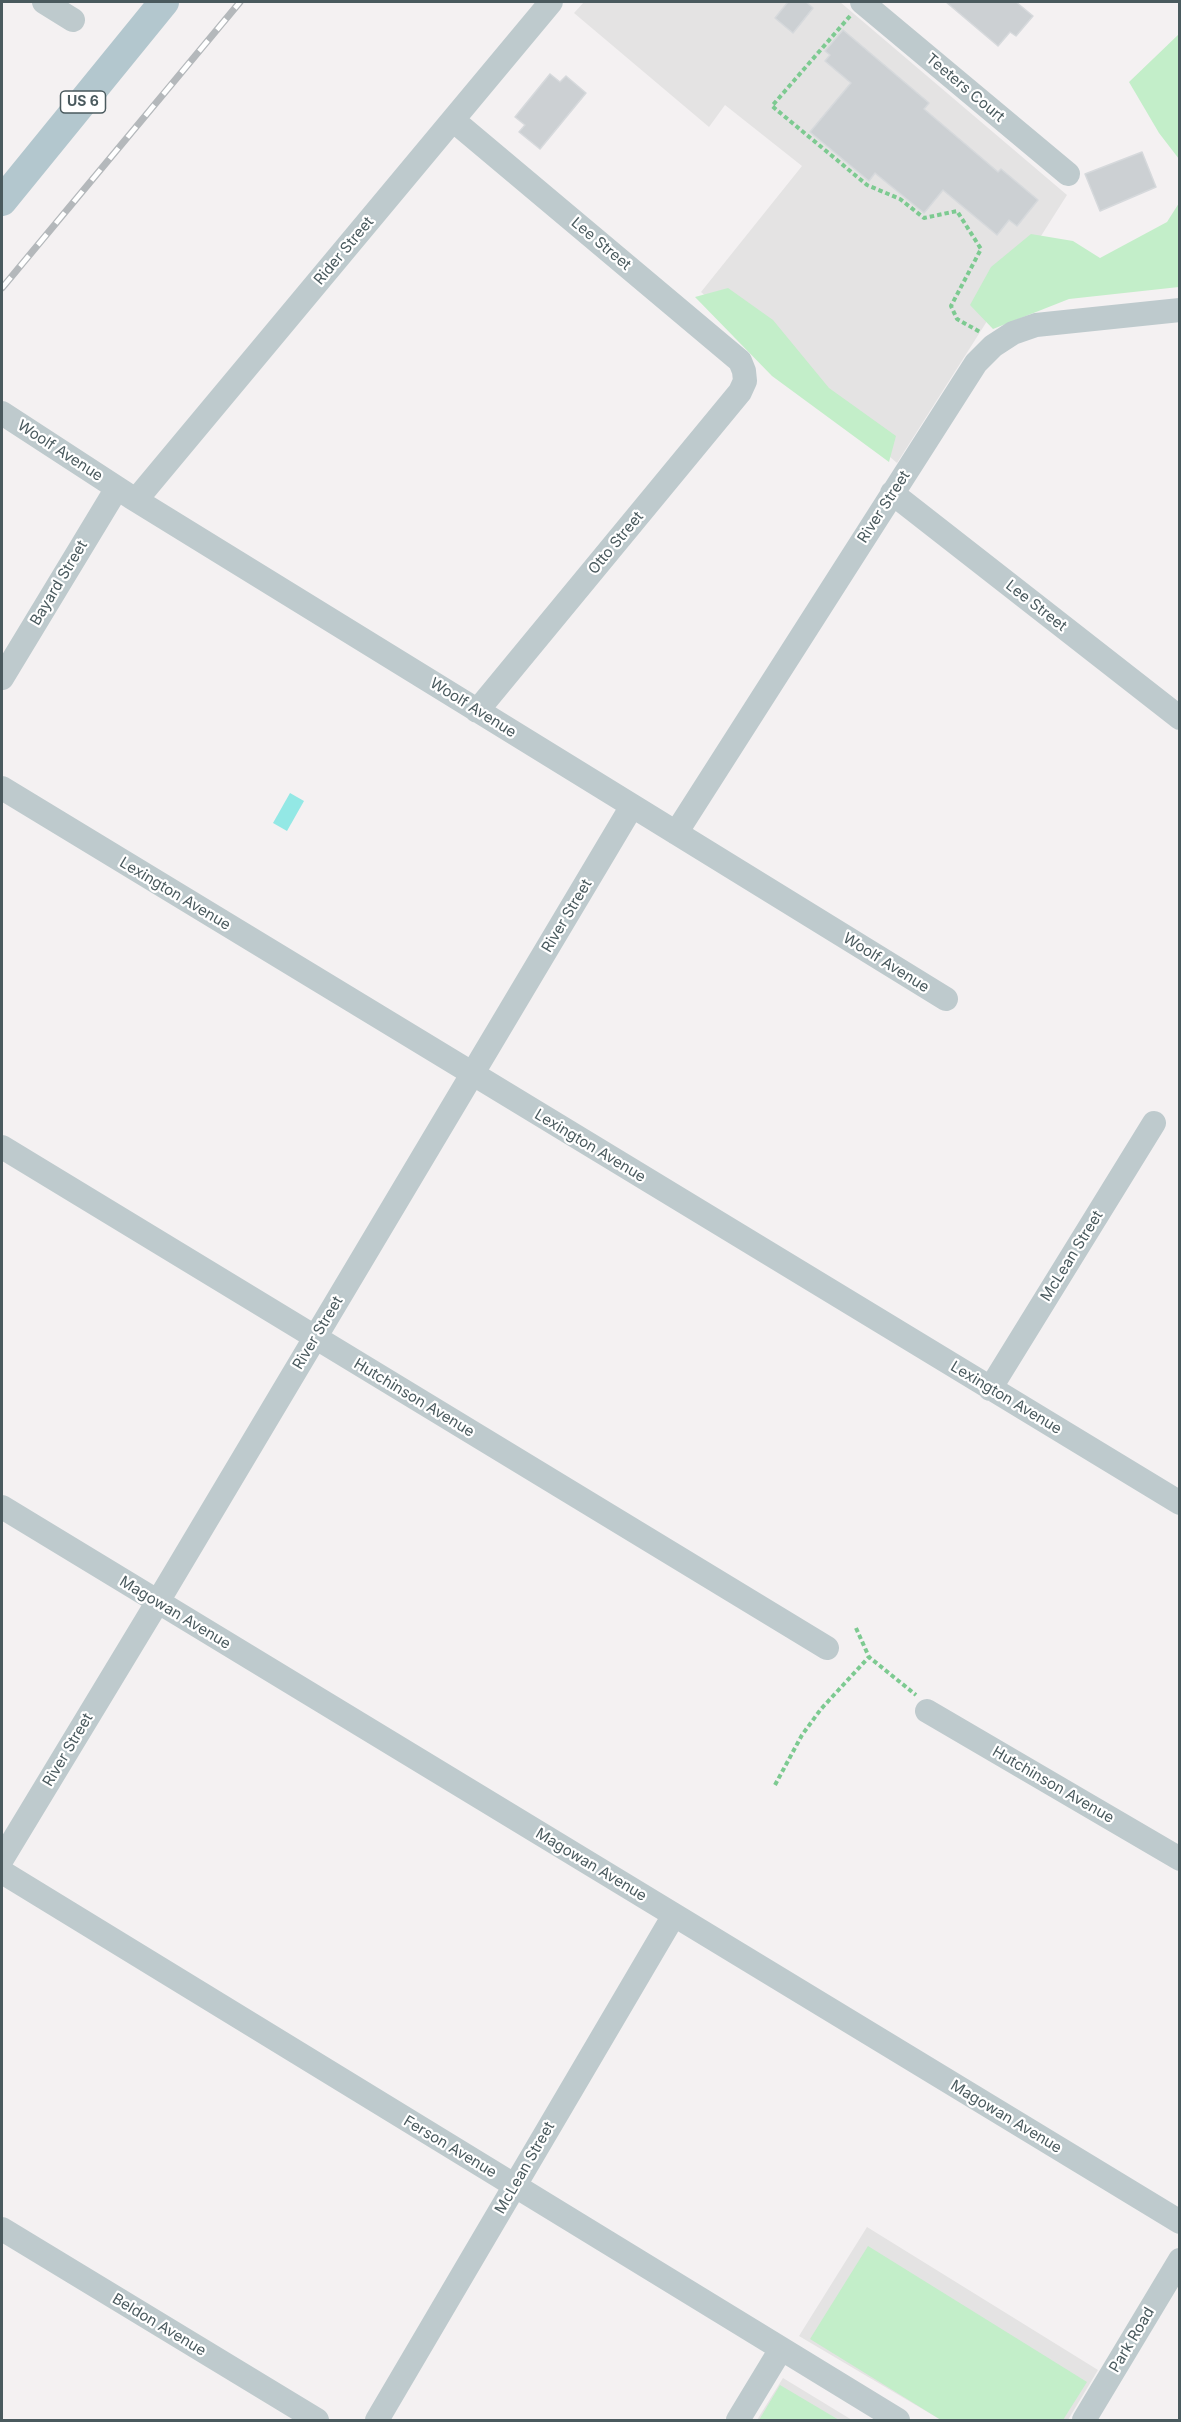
<!DOCTYPE html>
<style>
body{margin:0}
#map{position:relative;width:1181px;height:2422px;overflow:hidden;background:#f4f1f2;font-family:Inter,sans-serif}
canvas{display:block}
.frame{position:absolute;inset:0;border:3px solid #4a5a5e;pointer-events:none}
</style>
<div id="map">
<canvas width="1181" height="2422"></canvas>
<div class="frame"></div>
</div>
<script>
const g = document.querySelector('canvas').getContext('2d');
g.lineJoin = 'round';
function paint(path, color) { g.fillStyle = color; g.fill(path, 'evenodd'); }
const shape = rows => new Path2D(rows.map(r => 'M' + r).join(''));
function trace(path, color, width, dash) { g.strokeStyle = color; g.lineWidth = width; g.lineCap = dash ? 'butt' : 'round'; g.setLineDash(dash || []); g.stroke(path); }
function label(font, color, halo, rows, align = 'center') {
  g.font = font + ' Inter,sans-serif'; g.lineWidth = 4.5; g.setLineDash([]); g.textBaseline = 'middle'; g.strokeStyle = halo; g.fillStyle = color; for (const [text, x, y, turn = 0] of rows) {
    g.save(); g.translate(x, y); g.rotate((+turn || 0) * Math.PI / 180); g.textAlign = isNaN(turn) ? turn : align; if (halo) g.strokeText(text, 0, 0); g.fillText(text, 0, 0); g.restore();
  }
}
paint(shape([
 [584,2,840,2,1067,195,897,463,701,292,802,166,725,105,709,127,574,13],
 [867,2227,1098,2370,1068,2420,941,2420,799,2336],
 [783,2378,852,2420,757,2420]
]), '#e4e3e3');
paint(shape([
 [1179,34,1179,159,1159,133,1129,82],
 [1179,203,1179,287,1069,299,993,329,970,305,991,267,1031,234,1073,241,1100,258,1167,222],
 [728,288,773,320,829,388,896,436,889,462,772,376,695,297],
 [868,2246,1087,2382,1063,2420,941,2420,810,2339],
 [780,2385,839,2420,759,2420]
]), '#c3eec9');
paint(shape([
 [290,793,304,801,287,831,273,823]
]), '#93e8e5');
const building = shape([
 [788,2,806,2,813,8,793,33,775,18,788,2],
 [946,2,1016,2,1033,16,1016,36,1010,32,998,46,946,2],
 [843,30,929,103,924,109,998,172,1001,169,1038,200,1017,226,1009,220,997,235,943,190,924,213,875,173,869,181,810,132,851,83,825,61,830,55,825,51,843,30],
 [550,74,560,82,566,76,586,93,540,149,519,132,525,125,515,117,550,74],
 [1142,152,1156,187,1100,211,1085,174,1142,152]
]);
paint(building, '#ccd0d3');
trace(building, '#d6d9dc', 1.5);
trace(shape([
 [850,16,772,106,867,185,900,199,924,218,957,211,981,249,951,306,957,319,980,332],
 [856,1628,869,1657,916,1695],
 [775,1785,802,1735,821,1709,869,1657]
]), '#7dca91', 4, [4.5, 3]);
trace(shape([
 [44,2,73,20],
 [862,2,1068,174],
 [453,120,740,361,744,371,745,381,740,392,477,711],
 [2,413,131,497,946,999],
 [892,493,1180,718],
 [136,500,551,2],
 [2,678,117,488],
 [2,788,1180,1503],
 [676,833,976,363,993,346,1013,333,1036,325,1180,310],
 [2,1147,827,1648],
 [990,1389,1154,1123],
 [2,1507,1180,2222],
 [927,1711,1180,1859],
 [2,1859,166,1588,632,806],
 [2,1872,898,2420],
 [2,2229,317,2420],
 [377,2420,674,1915],
 [738,2420,781,2349],
 [1084,2420,1180,2260]
]), '#becacd', 24);
trace(shape([
 [2,201,164,2]
]), '#b3c7ce', 30);
const rail = shape([
 [2,288,240,2]
]);
trace(rail, '#b4b8bb', 7);
trace(rail, '#fff', 4.5, [14]);
for (const [x, y, w] of [
 [83,102,45]
]) { const box = new Path2D(); box.roundRect(x - w / 2, y - 11, w, 22, 4.5); g.fillStyle = '#fff'; g.fill(box); trace(box, '#4a5a5e', 1.5); }
label('bold 14px', '#4a5a5e', null, [
 ["US 6",83,102]
]);
label('15px', '#4a5a5e', '#fff', [
 ["Teeters Court",965,88,40],
 ["Lee Street",601,244,40],
 ["Rider Street",344,251,-50],
 ["Woolf Avenue",60,451,33],
 ["River Street",884,507,-57],
 ["Otto Street",616,543,-50],
 ["Bayard Street",59,583,-59],
 ["Lee Street",1036,606,38],
 ["Woolf Avenue",473,708,32],
 ["Lexington Avenue",175,894,31],
 ["River Street",567,916,-59],
 ["Woolf Avenue",886,963,32],
 ["Lexington Avenue",590,1146,31],
 ["McLean Street",1072,1256,-58],
 ["River Street",318,1333,-59],
 ["Hutchinson Avenue",414,1398,31],
 ["Lexington Avenue",1006,1398,31],
 ["Magowan Avenue",175,1613,31],
 ["River Street",68,1750,-59],
 ["Hutchinson Avenue",1053,1785,30],
 ["Magowan Avenue",591,1865,31],
 ["Magowan Avenue",1006,2117,31],
 ["Ferson Avenue",450,2147,31],
 ["McLean Street",525,2168,-60],
 ["Beldon Avenue",159,2325,31],
 ["Park Road",1132,2340,-59]
]);
</script>
